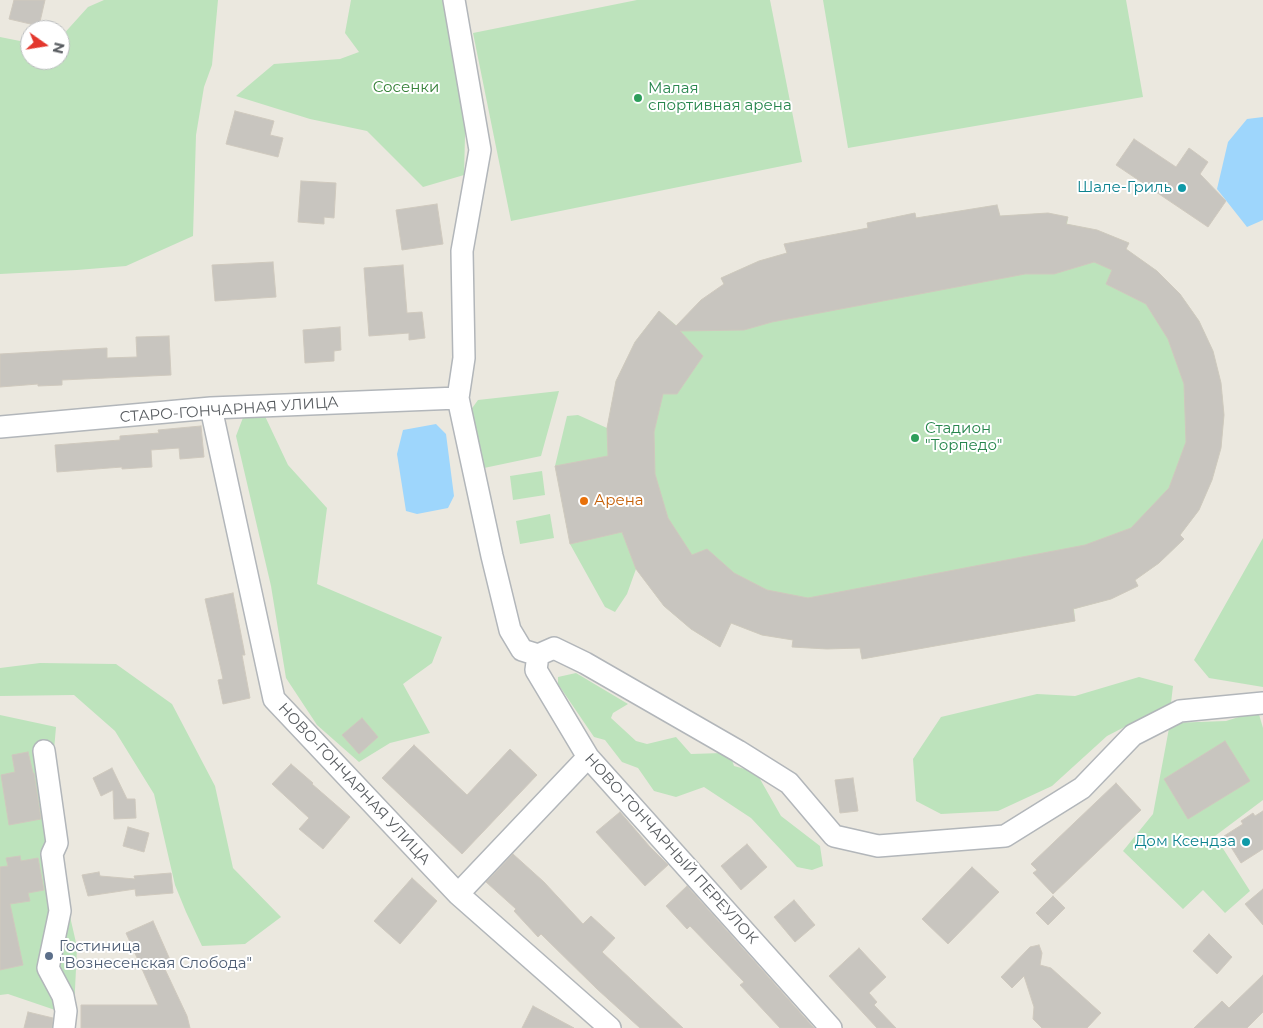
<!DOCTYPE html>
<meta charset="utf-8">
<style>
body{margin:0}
#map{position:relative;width:1263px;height:1028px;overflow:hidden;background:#ebe8df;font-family:Montserrat,sans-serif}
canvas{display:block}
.north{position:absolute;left:20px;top:20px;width:50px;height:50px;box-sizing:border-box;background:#fff;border:1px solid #bcbebf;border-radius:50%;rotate:103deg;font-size:14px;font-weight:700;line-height:20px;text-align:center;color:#585c60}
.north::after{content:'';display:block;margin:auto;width:18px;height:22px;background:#e3372d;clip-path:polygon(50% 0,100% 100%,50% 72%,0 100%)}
</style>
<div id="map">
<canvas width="1263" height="1028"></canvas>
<div class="north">N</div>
</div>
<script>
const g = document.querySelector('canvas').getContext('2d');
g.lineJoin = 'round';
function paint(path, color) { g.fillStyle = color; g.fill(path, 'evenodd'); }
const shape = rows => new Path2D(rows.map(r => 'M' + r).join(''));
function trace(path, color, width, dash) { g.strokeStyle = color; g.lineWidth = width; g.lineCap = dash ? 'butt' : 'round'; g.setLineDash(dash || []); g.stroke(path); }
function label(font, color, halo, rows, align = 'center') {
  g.font = font + ' Montserrat,sans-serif'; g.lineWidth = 4; g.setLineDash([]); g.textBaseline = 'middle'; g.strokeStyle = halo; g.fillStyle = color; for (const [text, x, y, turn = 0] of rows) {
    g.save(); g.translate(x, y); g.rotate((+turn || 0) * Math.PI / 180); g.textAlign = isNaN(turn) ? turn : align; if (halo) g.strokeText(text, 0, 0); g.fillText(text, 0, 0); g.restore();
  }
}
paint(shape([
 [104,0,218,0,212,65,204,87,196,135,193,236,126,266,77,270,0,274,0,37,30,43,30,60,60,60,60,38,88,7],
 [351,0,445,0,466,96,464,175,423,187,367,131,310,119,236,96,274,64,340,59,359,52,345,33],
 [637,0,770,0,802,162,511,221,473,33],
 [823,0,1126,0,1143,97,848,148],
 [997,205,1000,216,1048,213,1068,217,1067,224,1097,230,1129,243,1126,249,1157,271,1180,294,1199,321,1213,351,1221,383,1224,415,1221,448,1212,480,1199,510,1180,535,1184,539,1159,563,1135,580,1138,586,1111,599,1074,609,1075,621,862,659,860,648,827,649,792,647,793,640,762,635,731,623,720,647,691,629,664,606,636,569,627,594,615,612,605,607,570,544,555,466,567,416,578,415,607,428,616,381,635,342,659,311,677,326,724,284,721,278,759,261,787,253,785,244,868,228,867,223,915,213,916,218],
 [559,391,541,456,484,468,470,411,478,400],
 [263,412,288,465,327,508,317,584,442,637,432,663,403,684,430,733,390,743,359,762,317,725,286,678,271,586,236,436,244,415],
 [542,471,545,495,513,500,510,476],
 [550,514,554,538,520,544,516,521],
 [1263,538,1263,687,1209,678,1194,660],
 [40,663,116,664,172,704,215,786,233,868,281,917,245,944,202,946,186,912,175,885,154,794,115,731,74,695,0,696,0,668],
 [576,673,628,704,613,713,611,718,636,741,647,744,676,737,691,754,722,753,732,760,734,766,756,772,781,816,820,846,823,866,812,870,797,867,751,818,704,787,676,797,654,791,638,768,622,762,605,740,594,737,558,684,558,677],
 [1139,677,1173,686,1171,703,1107,736,1052,786,998,811,941,814,916,801,913,759,941,717,1037,694,1075,696],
 [1258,711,1263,728,1263,800,1215,836,1250,891,1225,913,1203,890,1183,909,1123,851,1153,814,1170,723,1226,721],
 [0,715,56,727,54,750,55,851,77,947,74,1011,58,1011,8,994,0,995]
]), '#bde3bc');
paint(shape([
 [1263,117,1263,220,1247,227,1217,189,1228,142,1247,119],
 [436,424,446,434,454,496,448,508,417,514,406,511,397,454,403,430]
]), '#9ed6fc');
const building = shape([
 [14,0,45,0,39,26,9,19,14,0],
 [235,111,274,121,270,135,283,138,278,157,226,144,235,111],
 [1134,139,1176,167,1189,148,1208,162,1200,174,1226,201,1208,227,1116,165,1134,139],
 [301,181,336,183,334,218,324,217,324,224,298,222,301,181],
 [437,204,443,244,402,250,396,210,437,204],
 [997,205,1000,216,1048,213,1068,217,1066,224,1097,230,1129,243,1126,249,1157,271,1180,294,1199,321,1213,351,1221,383,1224,415,1221,448,1212,480,1199,510,1180,535,1184,539,1159,563,1135,580,1138,586,1111,599,1073,609,1075,621,862,659,860,648,827,649,792,647,793,640,762,635,731,623,720,647,691,629,664,606,636,569,622,532,570,544,555,466,608,456,607,428,616,381,635,342,659,311,676,326,701,300,724,284,721,278,759,261,787,253,784,244,868,228,867,223,915,213,916,218,997,205],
 [1094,262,1112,270,1106,284,1146,304,1168,339,1184,384,1186,442,1169,488,1131,528,1085,545,808,598,767,590,734,573,707,549,692,555,668,518,655,474,654,432,663,394,677,394,703,356,680,331,744,330,772,322,1025,274,1054,274,1094,262],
 [273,262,276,297,215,301,212,265,273,262],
 [403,265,407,313,422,312,425,338,409,340,409,333,369,336,364,268,403,265],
 [340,327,341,350,334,351,334,361,305,363,303,330,340,327],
 [169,336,171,375,62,380,62,385,38,386,38,384,0,387,0,354,107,348,107,358,137,357,136,337,169,336],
 [201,426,204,457,180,459,179,448,151,450,152,467,122,469,122,467,57,472,55,445,120,440,120,436,159,433,158,430,201,426],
 [233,593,245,655,242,655,250,698,223,704,218,680,223,679,205,599,233,593],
 [362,718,378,737,359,754,342,735,362,718],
 [1225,741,1250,781,1188,819,1164,779,1225,741],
 [414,745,467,795,510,749,537,775,462,854,382,778,414,745],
 [28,752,33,773,34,773,41,819,9,825,1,775,15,772,12,755,28,752],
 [291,764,313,783,312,784,350,817,323,849,299,829,309,818,272,784,291,764],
 [112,768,127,799,135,799,136,818,114,819,113,790,101,796,93,778,112,768],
 [853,778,858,811,840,813,835,780,853,778],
 [1116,783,1141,810,1053,894,1033,873,1037,870,1031,864,1116,783],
 [1263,811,1263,849,1241,863,1224,836,1243,824,1241,821,1253,813,1255,816,1263,811],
 [620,812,650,847,668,865,645,886,596,832,620,812],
 [128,827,149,833,144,852,123,846,128,827],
 [747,844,767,867,741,890,721,866,747,844],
 [513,854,544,882,583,924,591,916,615,938,602,952,683,1028,640,1028,597,989,541,934,538,937,514,911,516,909,486,882,513,854],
 [20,856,21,861,38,858,44,890,28,893,30,901,10,904,23,965,0,970,0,867,8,866,6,858,20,856],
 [972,867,999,892,948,944,922,919,972,867],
 [99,872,100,876,135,879,134,876,171,873,173,893,136,896,135,889,88,896,82,875,99,872],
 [412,878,437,901,400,944,374,921,412,878],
 [687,886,814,1028,780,1028,740,985,744,982,690,926,687,929,666,906,687,886],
 [1263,889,1263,925,1245,904,1263,889],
 [1053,896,1065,908,1048,925,1036,913,1053,896],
 [794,900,815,925,795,942,774,917,794,900],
 [153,921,171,962,163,965,187,1016,190,1028,81,1028,81,1005,158,1005,126,933,153,921],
 [1209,934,1232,957,1217,974,1193,951,1209,934],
 [1039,945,1042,953,1040,965,1051,968,1101,1013,1087,1028,1042,1028,1033,1019,1034,1007,1024,976,1012,988,1001,977,1030,947,1039,945],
 [859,948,886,977,869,993,877,1002,874,1005,896,1028,877,1028,829,976,859,948],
 [1263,975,1263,1012,1247,1028,1194,1028,1222,1001,1229,1008,1263,975],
 [533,1006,574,1028,522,1028,533,1006],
 [28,1012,53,1018,52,1028,24,1028,28,1012]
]);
paint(building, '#c8c5bf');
trace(building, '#cfc9be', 1);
const minor = shape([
 [454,0,480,150,462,251,464,358,458,398,492,556,510,630,522,650,538,655,554,648,585,663,738,751,789,783,834,836,878,846,1005,836,1082,788,1133,735,1180,711,1263,703],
 [211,408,274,699,458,894,610,1028],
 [0,427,211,408,458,398],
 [538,655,536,670,588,757,831,1028],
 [44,751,57,843,52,854,60,911,48,968,63,996,66,1011,64,1028],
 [458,894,588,757]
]);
trace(minor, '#b2b6ba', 24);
trace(minor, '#fff', 21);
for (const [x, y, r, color] of [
 [638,98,5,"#2e9e5b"],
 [1182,188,5,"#0f9aa8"],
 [915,438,5,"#2e9e5b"],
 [584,501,5,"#e8710a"],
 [1246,842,5,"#0f9aa8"],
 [49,956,5,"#5c6f8a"]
]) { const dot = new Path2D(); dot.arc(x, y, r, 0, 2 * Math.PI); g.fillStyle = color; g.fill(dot); trace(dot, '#fff', 2); }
label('15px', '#368138', '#fff', [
 ["Сосенки",406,88]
]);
label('15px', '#27864d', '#fff', [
 ["Малая",648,89],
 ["спортивная арена",648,106],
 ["Стадион",925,429],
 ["\"Торпедо\"",925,446]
], 'left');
label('15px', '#0d838f', '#fff', [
 ["Шале-Гриль",1172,188],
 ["Дом Ксендза",1236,842]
], 'right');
label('15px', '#585c60', '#fff', [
 ["СТАРО-ГОНЧАРНАЯ УЛИЦА",229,410,-4],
 ["НОВО-ГОНЧАРНАЯ УЛИЦА",354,784,47],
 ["НОВО-ГОНЧАРНЫЙ ПЕРЕУЛОК",671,849,48]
]);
label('15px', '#c56008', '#fff', [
 ["Арена",594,501]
], 'left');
label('15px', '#4e5e75', '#fff', [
 ["Гостиница",59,947],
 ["\"Вознесенская Слобода\"",59,964]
], 'left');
</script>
